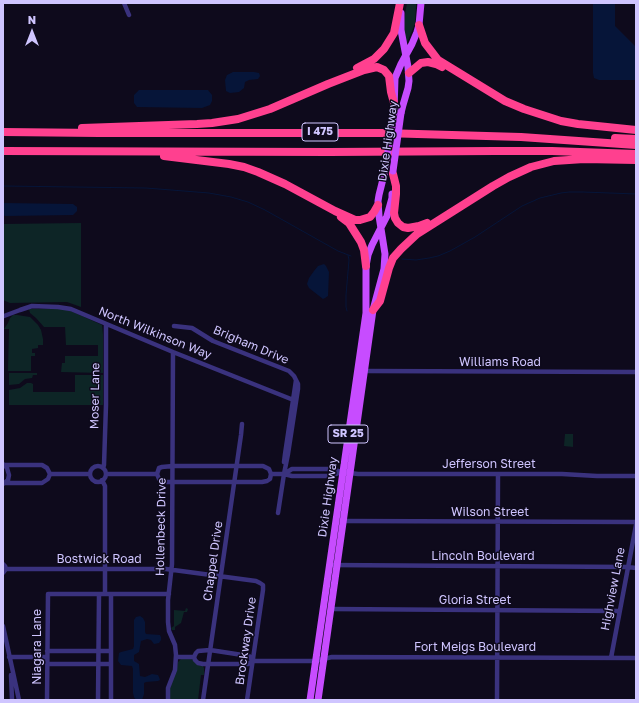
<!DOCTYPE html>
<style>
body{margin:0}
#map{position:relative;width:639px;height:703px;overflow:hidden;background:#0e0a1c;font-family:"Golos Text",sans-serif}
canvas{display:block}
.frame{position:absolute;inset:0;border:4px solid #cfc5ff;pointer-events:none}
.north{position:absolute;left:12px;top:12px;width:40px;height:40px;-webkit-text-stroke:3px #0e0a1c;paint-order:stroke;rotate:0deg;font-size:11px;font-weight:700;line-height:16px;text-align:center;color:#cfc5ff}
.north::after{content:'';display:block;margin:auto;width:14px;height:18px;background:#cfc5ff;clip-path:polygon(50% 0,100% 100%,50% 72%,0 100%)}
</style>
<div id="map">
<canvas width="639" height="703"></canvas>
<div class="frame"></div>
<div class="north">N</div>
</div>
<script>
const g = document.querySelector('canvas').getContext('2d');
g.lineJoin = 'round';
function paint(path, color) { g.fillStyle = color; g.fill(path, 'evenodd'); }
const shape = rows => new Path2D(rows.map(r => 'M' + r).join(''));
function trace(path, color, width, dash) { g.strokeStyle = color; g.lineWidth = width; g.lineCap = dash ? 'butt' : 'round'; g.setLineDash(dash || []); g.stroke(path); }
function label(font, color, halo, rows, align = 'center') {
  g.font = font + ' "Golos Text",sans-serif'; g.lineWidth = 3; g.setLineDash([]); g.textBaseline = 'middle'; g.strokeStyle = halo; g.fillStyle = color; for (const [text, x, y, turn = 0] of rows) {
    g.save(); g.translate(x, y); g.rotate((+turn || 0) * Math.PI / 180); g.textAlign = isNaN(turn) ? turn : align; if (halo) g.strokeText(text, 0, 0); g.fillText(text, 0, 0); g.restore();
  }
}
paint(shape([
 [407,3,416,3,416,7,415,23,412,31,406,45,404,36,404,20],
 [81,223,81,307,67,302,10,303,3,300,3,224],
 [29,309,63,309,71,311,102,325,103,334,103,373,61,372,62,363,65,363,65,356,98,356,98,345,66,345,65,327,44,327,36,318,30,313],
 [13,315,17,315,30,317,38,325,41,330,43,339,43,345,38,345,38,348,32,349,32,353,35,353,35,356,31,356,31,371,8,371,9,329,4,329,8,323,10,318],
 [9,373,37,373,37,375,33,375,32,378,25,379,19,384,9,385],
 [75,375,103,375,103,405,9,405,9,390,20,388,27,383,31,383,33,384,33,392,75,392],
 [565,434,573,434,573,447,564,446],
 [186,608,188,609,187,612,184,612,181,623,175,627,175,630,172,630,171,628,174,626,174,610,185,611],
 [181,659,192,659,198,665,203,666,204,668,204,675,201,675,198,700,170,700,170,687,177,667,178,662]
]), '#0d2526');
paint(shape([
 [593,3,615,3,615,26,636,47,636,80,599,80,594,78,593,73],
 [233,72,254,72,259,73,260,76,258,79,249,80,245,82,244,88,239,92,230,93,226,91,225,80,227,75],
 [139,90,208,90,212,95,212,101,210,105,202,108,137,107,134,103,134,95],
 [3,203,73,204,77,207,77,211,73,215,5,216,3,215],
 [324,264,326,266,329,272,328,296,325,298,323,299,309,288,307,284,309,278,314,271,318,266],
 [140,616,143,618,145,622,145,632,146,634,160,635,161,637,161,640,159,643,154,644,151,640,147,639,141,641,139,652,134,655,134,661,139,664,140,676,145,677,152,674,158,675,159,677,160,680,158,681,146,682,144,683,144,694,142,700,136,700,134,697,133,693,133,669,132,666,121,665,118,661,119,653,121,652,133,649,134,646,134,620,136,617]
]), '#061539');
trace(shape([
 [3,186,146,188,209,193,231,197,248,202,265,210,338,251,351,256],
 [402,259,416,260,429,258,438,256,450,251,475,237,522,206,540,198,561,193,569,192,583,192,636,194],
 [347,311,346,307,346,295,349,260,348,255]
]), '#061539', 1);
trace(shape([
 [124,3,129,15],
 [4,316,20,310,32,306,58,307,71,309,173,352,296,401],
 [174,326,192,328,213,341,289,371,294,376,298,384,298,389,288,454,284,474,278,513],
 [365,371,636,372],
 [284,462,285,454,296,380],
 [3,464,7,468,9,475,8,480,3,484],
 [4,465,42,465,47,468,50,474,48,479,42,483,4,483],
 [173,466,263,466,269,469,271,474,270,479,267,481,262,482,167,482,163,481,159,479,157,474,159,468,162,467,173,466],
 '90 474a8 8 0 1 1 16 0a8 8 0 1 1-16 0Z',
 [103,468,104,465,106,405,106,324],
 [50,474,90,474],
 [106,474,157,474],
 [271,474,284,474,292,476,329,476,342,472],
 [284,474,292,469,330,469,342,472,358,474,562,474,597,476,636,476],
 [102,480,105,486,105,594],
 [343,521,636,522],
 [3,564,5,566,6,569,3,573],
 [329,565,628,567,636,568],
 [6,569,166,569,256,581,260,583,263,585,263,590,247,700],
 [331,609,619,611],
 [3,626,19,700],
 [47,651,111,651],
 [9,657,47,657],
 [176,657,194,657],
 [194,657,195,660,198,663,203,664,248,664,253,661,315,661,332,657,636,658],
 [194,657,196,653,198,651,210,650,249,656,253,661],
 [611,658,636,525],
 [47,664,111,664],
 [11,675,12,700],
 [47,700,48,594,169,594],
 [98,700,99,594],
 [111,700,111,594],
 [168,700,168,688,175,670,176,655,175,645,169,631,168,622,168,600,172,564,173,352],
 [203,700,241,435,242,424],
 [497,700,498,474]
]), '#3a327e', 4.5);
trace(shape([
 [401,13,401,30,408,67,409,81,408,88,403,105,401,113],
 [394,111,395,78,401,64,412,44,417,32,419,25,421,3],
 [310,700,366,313,366,266,368,255,372,245,387,216,392,198,392,194],
 [318,700,373,310,384,269,385,254,379,216,378,201,379,195,385,171]
]), '#c74cff', 7);
trace(shape([
 [419,25,425,43,438,60,505,101,524,109,561,121,578,124,636,130],
 [357,68,374,59,384,49,394,33,400,3],
 [409,73,421,63,428,62,436,64,442,67],
 [82,128,197,124,212,123,238,119,270,109,328,84,364,70,377,67,384,70,389,76,391,92,394,103],
 [3,132,99,133,383,133,521,137,636,145],
 [615,138,636,139],
 [3,151,329,152,495,151,552,151,636,154],
 [164,156,229,164,244,167,258,172,285,184,335,211,355,220,360,220,370,217,374,212,378,205],
 [393,174,396,186,396,194,394,213,395,218,398,223,403,227,408,228,419,226,427,223],
 [341,217,349,223,361,242,364,250,366,266],
 [373,310,380,301,389,268,393,258,401,249,417,234,493,186,509,177,531,167,554,161,584,159,636,160]
]), '#ff408f', 8);
trace(shape([
 [385,171,394,111],
 [393,171,401,113]
]), '#c74cff', 7);
for (const [x, y, w] of [
 [320,132,36],
 [348,434,40]
]) { const box = new Path2D(); box.roundRect(x - w / 2, y - 9, w, 18, 3); g.fillStyle = '#0e0a1c'; g.fill(box); trace(box, '#cfc5ff', 1); }
label('bold 11px', '#cfc5ff', null, [
 ["I 475",320,132],
 ["SR 25",348,434]
]);
label('12px', '#cfc5ff', '#0e0a1c', [
 ["Dixie Highway",388,141,-82],
 ["North Wilkinson Way",155,333,22],
 ["Brigham Drive",251,345,23],
 ["Williams Road",500,362],
 ["Moser Lane",95,396,-89],
 ["Jefferson Street",489,464],
 ["Dixie Highway",328,497,-82],
 ["Wilson Street",490,512],
 ["Hollenbeck Drive",161,527,-89],
 ["Lincoln Boulevard",483,556],
 ["Bostwick Road",99,559],
 ["Chappel Drive",213,561,-82],
 ["Highview Lane",613,589,-79],
 ["Gloria Street",475,600],
 ["Brockway Drive",246,641,-82],
 ["Niagara Lane",37,647,-90],
 ["Fort Meigs Boulevard",475,647]
]);
</script>
